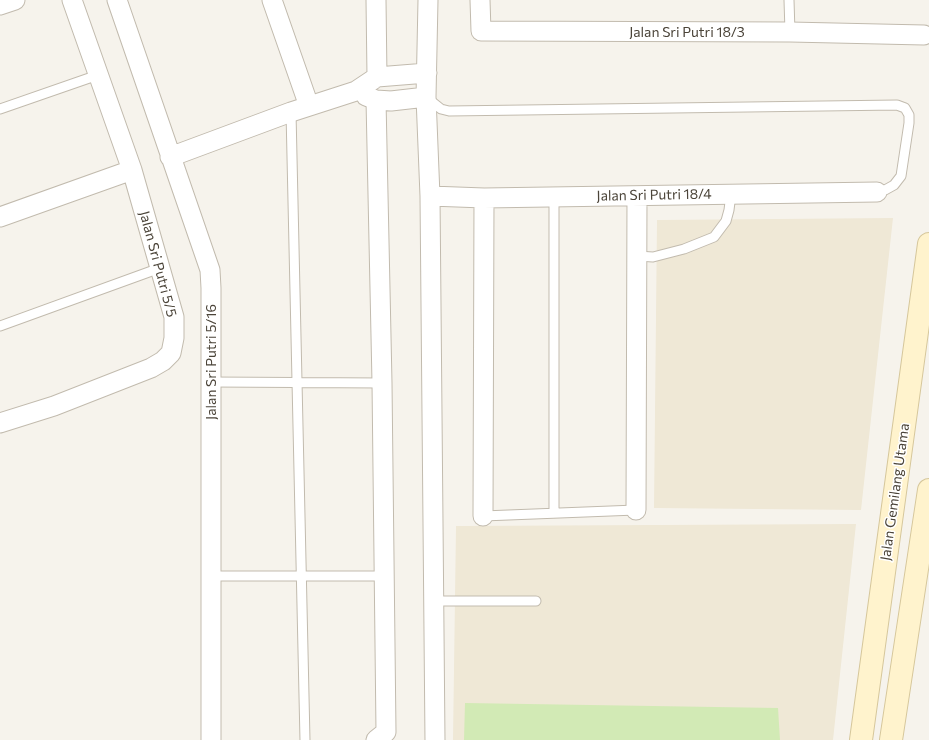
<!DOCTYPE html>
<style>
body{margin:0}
canvas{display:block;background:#f6f3ec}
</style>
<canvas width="929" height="740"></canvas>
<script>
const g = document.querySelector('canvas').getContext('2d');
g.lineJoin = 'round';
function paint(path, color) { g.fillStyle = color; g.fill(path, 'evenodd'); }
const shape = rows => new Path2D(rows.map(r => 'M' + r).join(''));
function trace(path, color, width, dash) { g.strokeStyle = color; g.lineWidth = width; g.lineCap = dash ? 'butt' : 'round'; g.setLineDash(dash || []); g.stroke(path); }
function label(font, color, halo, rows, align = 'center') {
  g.font = font + ' Commissioner,sans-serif'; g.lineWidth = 3; g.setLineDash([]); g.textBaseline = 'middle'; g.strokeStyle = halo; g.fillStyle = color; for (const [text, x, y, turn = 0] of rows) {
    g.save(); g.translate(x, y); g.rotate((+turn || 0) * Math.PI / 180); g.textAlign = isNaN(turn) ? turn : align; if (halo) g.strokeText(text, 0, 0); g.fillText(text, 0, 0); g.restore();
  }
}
paint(shape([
 [893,218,861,510,654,508,657,220],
 [856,524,833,740,453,740,456,526]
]), '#efe8d6');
paint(shape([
 [465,703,778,708,780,740,464,740]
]), '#d2eab5');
const service = shape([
 [789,0,790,32],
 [426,97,441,109,449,111,897,105,905,108,909,115,909,123,901,176,894,185,885,190,877,192],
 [0,109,98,75],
 [291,112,305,740],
 [637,256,653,257,684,249,714,237,726,221,729,210,731,194],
 [0,326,160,268],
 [211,382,382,383],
 [554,513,554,197],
 [483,516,636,510],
 [211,576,385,576],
 [434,601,536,601]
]);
const minor = shape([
 [117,0,210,270,211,288,211,740],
 [272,0,309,106],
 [376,0,377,77],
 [428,0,426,97,430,196,435,740],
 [480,0,481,31,790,32,924,35],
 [0,5,15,0],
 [366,96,376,100,391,101,426,97],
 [170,157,291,112,356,91,377,77,427,73],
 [430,196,484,198,877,192],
 [0,217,132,170],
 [0,423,54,406,151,368,163,361,171,353,174,338,174,317,132,170,72,0],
 [636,510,637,196],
 [483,516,484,198],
 [376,740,386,732,382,383,376,100]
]);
const secondary = shape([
 [861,740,929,244],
 [891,740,929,490]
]);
trace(service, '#c2bbae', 11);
trace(minor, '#c2bbae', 21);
trace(secondary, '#d6c79b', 24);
trace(service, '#fff', 9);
trace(minor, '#fff', 19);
trace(secondary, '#fff3cd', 22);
label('14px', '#4b4439', '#fff', [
 ["Jalan Sri Putri 18/3",687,32],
 ["Jalan Sri Putri 18/4",654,195,-1],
 ["Jalan Sri Putri 5/5",158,264,75],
 ["Jalan Sri Putri 5/16",211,362,-90],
 ["Jalan Gemilang Utama",895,492,-82]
]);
</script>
